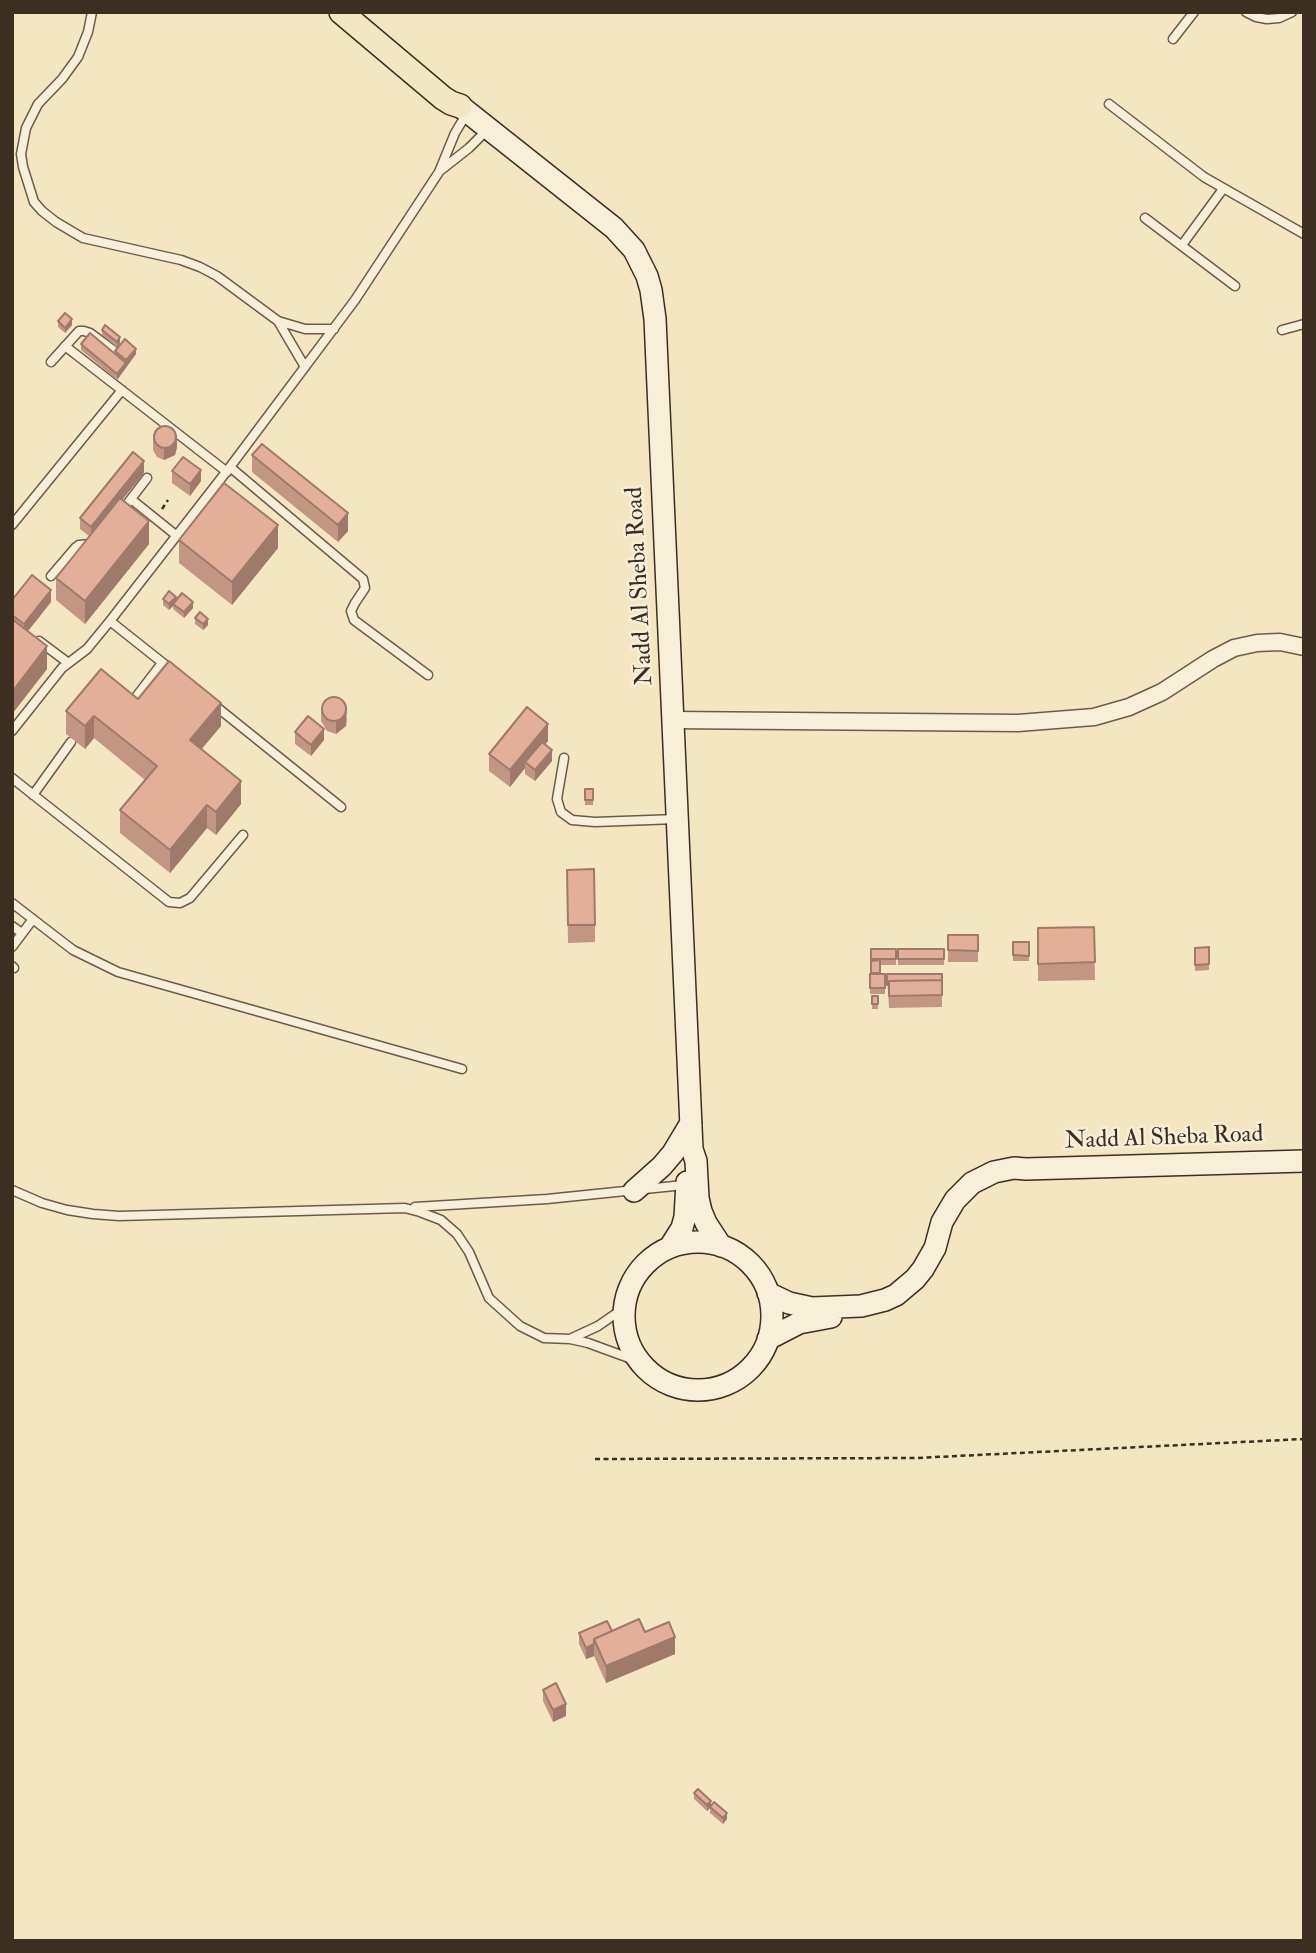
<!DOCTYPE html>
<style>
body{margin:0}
#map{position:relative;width:1316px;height:1953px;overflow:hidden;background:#f3e6c1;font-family:"IM FELL Double Pica",serif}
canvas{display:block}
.frame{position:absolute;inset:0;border:14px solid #3c2e21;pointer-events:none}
</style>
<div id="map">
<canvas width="1316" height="1953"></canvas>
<div class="frame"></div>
</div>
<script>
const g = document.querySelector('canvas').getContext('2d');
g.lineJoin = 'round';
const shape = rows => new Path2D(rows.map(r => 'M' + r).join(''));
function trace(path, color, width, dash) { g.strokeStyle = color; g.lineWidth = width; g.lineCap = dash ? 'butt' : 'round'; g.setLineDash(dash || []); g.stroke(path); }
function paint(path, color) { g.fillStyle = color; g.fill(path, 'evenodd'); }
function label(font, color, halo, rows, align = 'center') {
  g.font = font + ' "IM FELL Double Pica",serif'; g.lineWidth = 5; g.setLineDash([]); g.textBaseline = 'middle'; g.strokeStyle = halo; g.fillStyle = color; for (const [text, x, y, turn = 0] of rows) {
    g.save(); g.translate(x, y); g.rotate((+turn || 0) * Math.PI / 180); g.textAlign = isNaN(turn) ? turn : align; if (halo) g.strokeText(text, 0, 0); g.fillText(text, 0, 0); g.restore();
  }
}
const service = shape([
 [92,12,88,32,78,57,62,79,38,104,26,128,21,154,23,167,34,202,42,211,56,222,83,238,181,260,200,267,217,276,278,321,305,329,334,329],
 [1246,12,1256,17,1267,19,1279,18,1292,12],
 [1173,39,1194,12],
 [1109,104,1204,177,1304,234],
 [441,170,469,148,487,130],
 [1145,218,1235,286],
 [1182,245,1223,189],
 [278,321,305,367],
 [1282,330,1304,324],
 [65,346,227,472],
 [51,362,79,331,84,331,90,333,113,350],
 [230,467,363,579,365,588,355,603,351,611,354,620,428,675],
 [131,499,177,536],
 [121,512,147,478],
 [12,525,122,390],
 [51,576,75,548,79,545,91,544],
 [110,621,173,671],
 [39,641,67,662],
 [133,701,162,663],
 [213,704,341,807],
 [12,731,62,668,87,649,110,621,230,467,355,300,439,172,455,133,467,113],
 [564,758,557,799,561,812,572,820,595,822,677,819],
 [12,778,169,902,180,903,190,898,243,835],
 [33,795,71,742],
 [12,903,73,950,118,972,462,1069],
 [12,926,22,933],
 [12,947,33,919],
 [12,966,14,968],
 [12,1190,42,1203,67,1210,93,1214,119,1216,405,1208,420,1212,441,1220,457,1234,469,1252,489,1298,520,1326,544,1338,570,1339,588,1343,640,1362],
 [415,1207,547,1199,684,1185],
 [570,1339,598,1326,624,1308]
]);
const minor = shape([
 [673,720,1018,723,1094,717,1129,707,1162,692,1213,659,1234,648,1257,643,1280,642,1304,647]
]);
const secondary = shape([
 [460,106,614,228,634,250,647,276,651,290,655,319,692,1149,696,1161,698,1198,701,1211,706,1223,721,1246],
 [634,1191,662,1166,673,1153,691,1123],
 '624 1316a74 74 0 1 1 148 0a74 74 0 1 1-148 0Z',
 [670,1247,682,1228,685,1217,687,1182],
 [768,1293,789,1303,812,1308,861,1306,885,1300,896,1295,915,1279,923,1269,935,1248,942,1222,955,1200,972,1183,994,1172,1014,1168,1026,1169,1304,1161],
 [768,1339,799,1323,831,1317]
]);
const primary = shape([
 [341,12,443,98,451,103,460,106]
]);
trace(service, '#6a5c49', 11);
trace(minor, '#6a5c49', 19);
trace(secondary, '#3c2e21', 24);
trace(primary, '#3c2e21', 26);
trace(shape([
 [162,509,168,500],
 [595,1459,917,1458,1304,1439]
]), '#3c2e21', 2.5, [5, 3.5]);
trace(service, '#f7efd7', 8);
trace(minor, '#f7efd7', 16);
trace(secondary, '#f7efd7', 21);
trace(primary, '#f3e6c1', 23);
paint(shape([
 [58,321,72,325,65,333,58,327],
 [102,330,120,343,117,347,102,335],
 [81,344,115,354,115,351,136,354,117,380,81,350],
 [153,439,177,447,175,455,164,460,157,457,153,450],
 [252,455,348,531,338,542,252,472],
 [172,471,201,481,190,496,172,483],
 [144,473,122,500,149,544,85,624,56,600,56,578,89,536,80,529,80,518],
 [179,540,278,548,232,605,179,563],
 [163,599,176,601,193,608,184,618,173,609,173,606,169,610,163,605],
 [12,600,51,602,28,631,47,669,12,714],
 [195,618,208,625,203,630,195,624],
 [138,699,221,726,202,749,241,804,216,835,207,828,170,873,120,833,120,810,145,780,94,738,85,749,66,734,66,711],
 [321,710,347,718,346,726,336,734,327,731,321,721],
 [295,732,324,740,311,756,295,744],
 [548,741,545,744,552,761,535,781,525,774,525,768,510,787,489,771,489,754],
 [585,789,593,789,593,805,585,805],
 [567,870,595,925,595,942,568,943],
 [1094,927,1095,980,1038,981,1038,928],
 [948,935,978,935,978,962,948,962],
 [1013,942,1029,942,1029,961,1013,961],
 [1209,947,1209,970,1195,971,1195,948],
 [871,949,896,949,896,965,880,965,880,974,885,974,885,994,870,994],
 [898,949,944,949,944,965,898,965],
 [887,974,942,974,942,1007,889,1008],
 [872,996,878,996,878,1009,872,1009],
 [612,1631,645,1632,675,1654,606,1683,594,1656,586,1659,579,1644,579,1633],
 [543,1690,566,1716,553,1722,543,1701],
 [694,1793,727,1819,723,1824,710,1813,710,1808,707,1811,694,1799]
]), '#c39683');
paint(shape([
 [72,319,72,325,65,333,65,328],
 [120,337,120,343,117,347,117,342],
 [136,349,136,354,117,380,117,374],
 [177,436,177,447,175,455,164,460,164,449],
 [144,461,144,473,91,538,91,527],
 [201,470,201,481,190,496,190,484],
 [348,513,348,531,338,542,338,525],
 [149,521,149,544,85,624,85,601],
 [278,525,278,548,232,605,232,582],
 [51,590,51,602,24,636,24,624],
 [176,597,176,602,173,604,173,606,169,610,169,604],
 [193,602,193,608,184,618,184,612],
 [208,619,208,625,203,630,203,624],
 [47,646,47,669,12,714,12,692],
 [221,703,221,726,190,762,190,740],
 [347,706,346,726,336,734,336,722],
 [94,716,94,738,85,749,85,726],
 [548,724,548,741,529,765,525,762,525,768,510,787,510,770],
 [324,729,324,740,311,756,311,745],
 [552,750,552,761,535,781,535,770],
 [241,781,241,804,216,835,216,812],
 [207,805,207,828,170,873,170,850],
 [675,1637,675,1654,606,1683,606,1666],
 [594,1644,594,1656,586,1659,586,1648],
 [566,1704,566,1716,553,1722,553,1710],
 [711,1801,711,1807,707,1811,707,1805],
 [727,1813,727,1819,723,1824,723,1818]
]), '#9f7a6a');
const building = shape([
 [65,313,72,319,65,328,58,321,65,313],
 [105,325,120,337,117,342,102,330,105,325],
 [90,333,126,363,117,374,81,344,90,333],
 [125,339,136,349,126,360,115,351,125,339],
 '154 437a11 11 0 1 1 22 0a11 11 0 1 1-22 0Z',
 [262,444,348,513,338,525,252,455,262,444],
 [133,452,144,461,91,527,80,518,133,452],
 [183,457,201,470,190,484,172,471,183,457],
 [224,483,278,525,232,582,179,540,224,483],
 [120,498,149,521,85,601,56,578,120,498],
 [32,575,51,590,24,624,12,615,12,600,32,575],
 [169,591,176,597,169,604,163,599,169,591],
 [182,593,193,602,184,612,173,604,182,593],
 [200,612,208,619,203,624,195,618,200,612],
 [12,619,47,646,12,692,12,619],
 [169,661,221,703,190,740,241,781,216,812,207,805,170,850,120,810,157,766,94,716,85,726,66,711,101,669,138,699,169,661],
 '322 709a12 12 0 1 1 24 0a12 12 0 1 1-24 0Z',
 [527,707,548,724,510,770,489,754,527,707],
 [308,716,324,729,311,745,295,732,308,716],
 [542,742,552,750,535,770,525,762,542,742],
 [585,789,593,789,593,800,585,800,585,789],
 [594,869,595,925,568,925,567,870,594,869],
 [1094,927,1095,962,1038,964,1038,928,1094,927],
 [948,935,978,935,978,951,948,950,948,935],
 [1013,942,1029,942,1029,956,1013,955,1013,942],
 [1209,947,1209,964,1195,965,1195,948,1209,947],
 [871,949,896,949,896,959,871,959,871,949],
 [898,949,944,949,944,959,898,959,898,949],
 [880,960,880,973,871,973,871,961,880,960],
 [870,974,885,974,885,988,870,988,870,974],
 [887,974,942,974,942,984,942,980,889,981,889,985,887,985,887,974],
 [942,980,942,995,889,996,889,981,942,980],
 [872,996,878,996,878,1004,872,1004,872,996],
 [639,1619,645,1632,669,1622,675,1637,606,1666,594,1639,639,1619],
 [607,1621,612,1631,594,1639,594,1644,586,1648,579,1633,607,1621],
 [556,1683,566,1704,553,1710,543,1690,556,1683],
 [698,1789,711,1801,707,1805,694,1793,698,1789],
 [714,1802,727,1813,723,1818,710,1807,714,1802]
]);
paint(building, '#e3af98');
trace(building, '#9f7a6a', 2);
label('24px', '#3c2e21', '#f7efd7', [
 ["Nadd Al Sheba Road",641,586,-93],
 ["Nadd Al Sheba Road",1164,1139,-2]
]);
</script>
